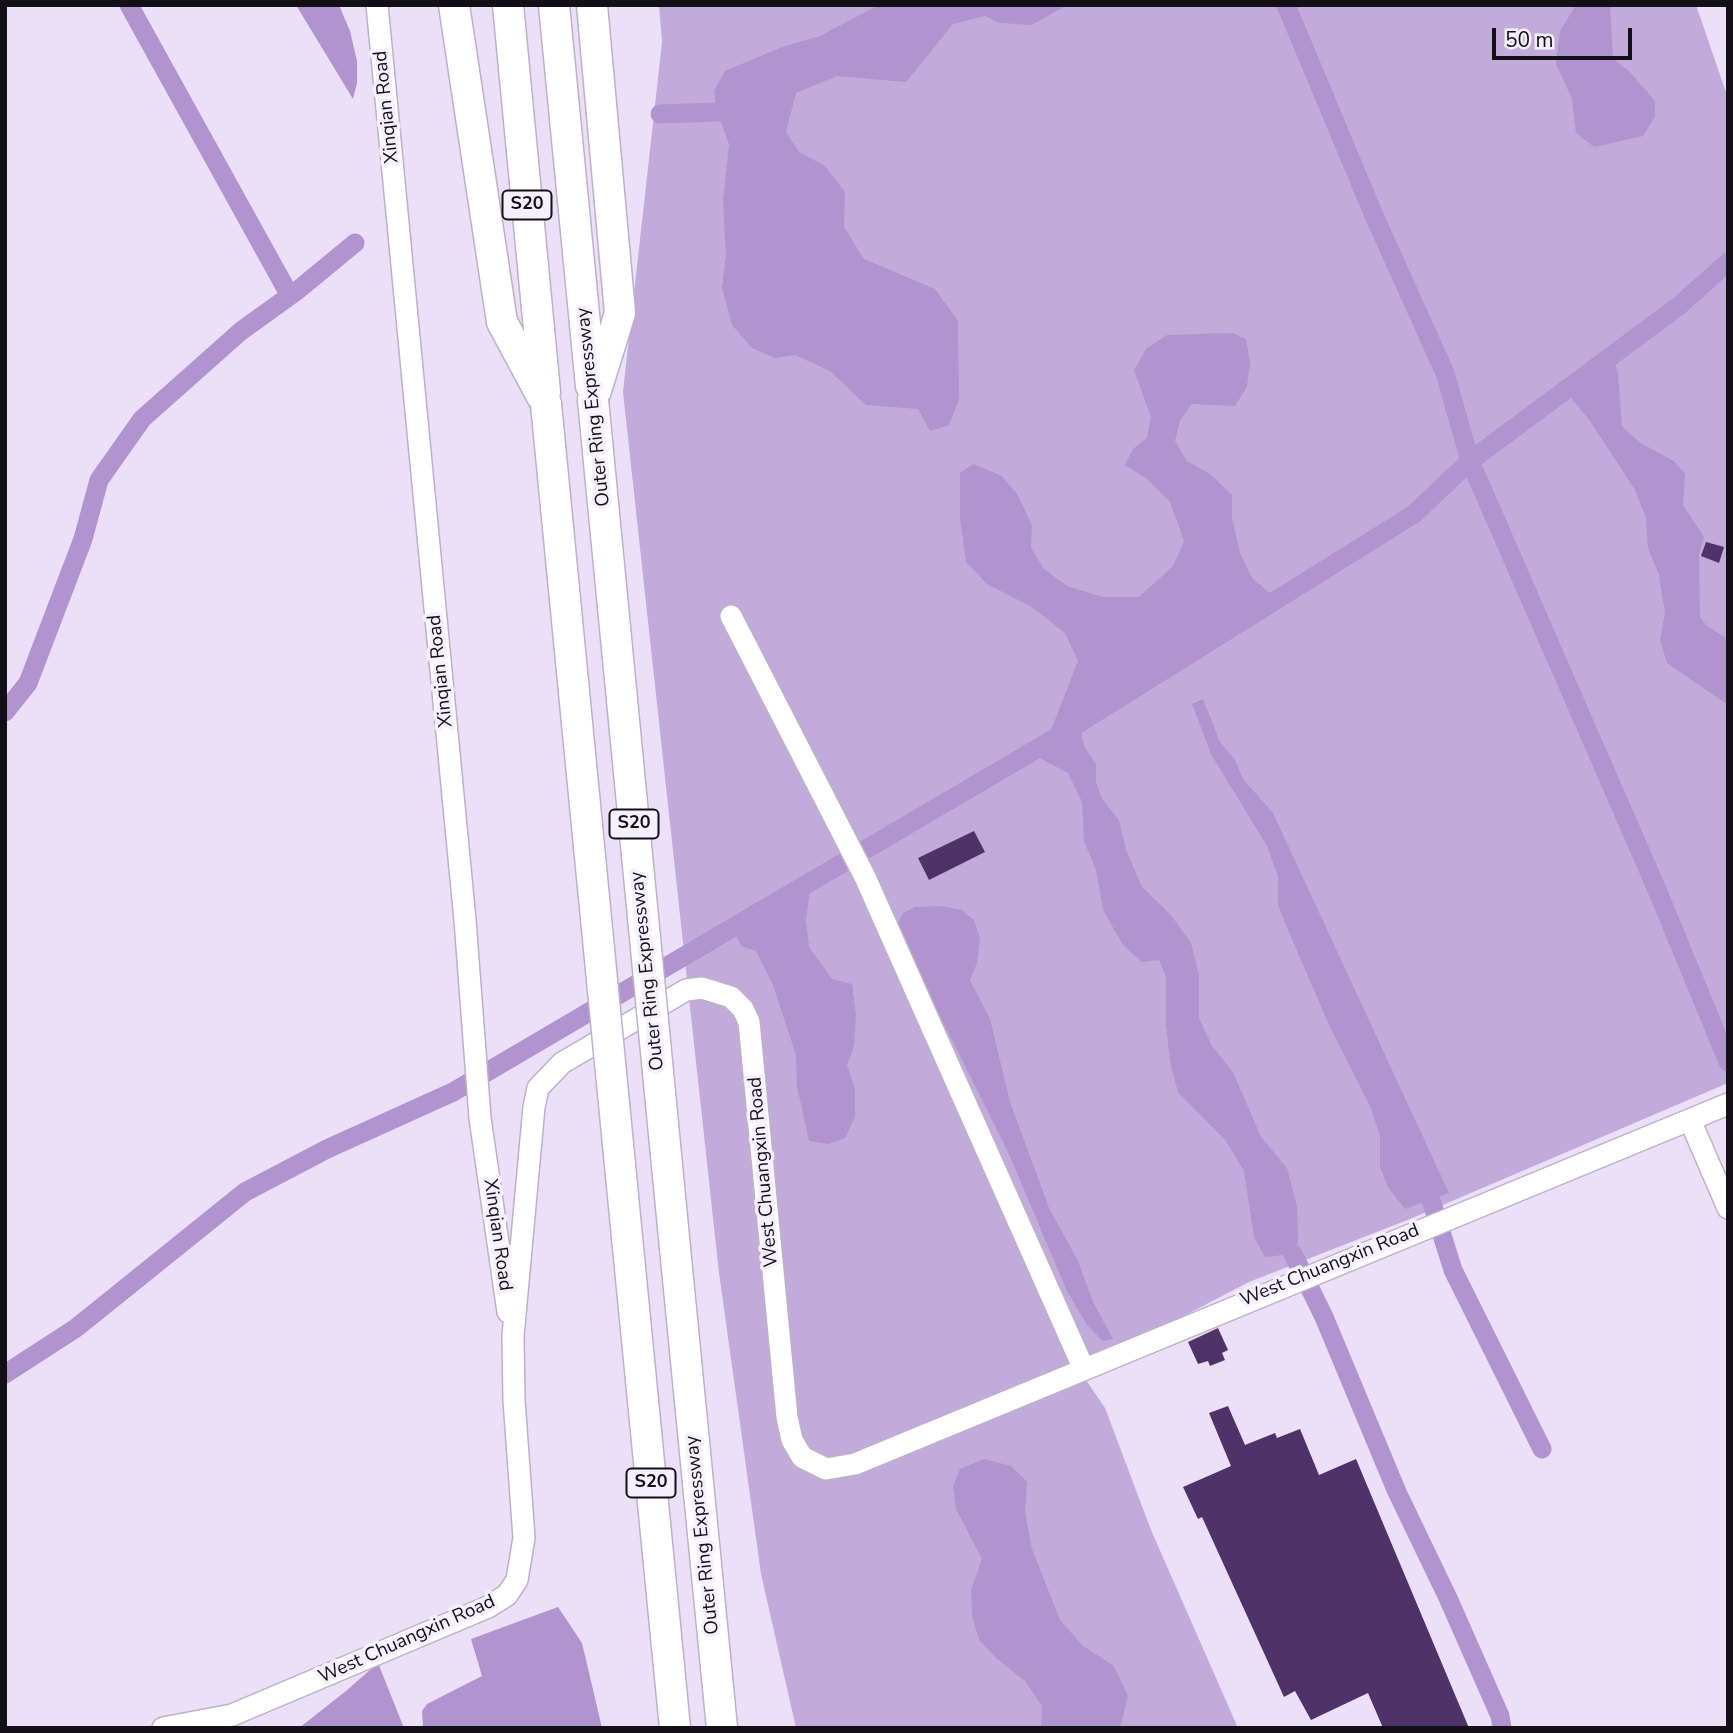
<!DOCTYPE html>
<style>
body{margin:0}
#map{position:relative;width:1733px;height:1733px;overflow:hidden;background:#ebe0f8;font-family:"Nunito Sans",sans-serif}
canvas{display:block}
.frame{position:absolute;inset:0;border:7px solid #130f17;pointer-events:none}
.scale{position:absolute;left:1492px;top:28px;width:140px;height:32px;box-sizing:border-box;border:4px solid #130f17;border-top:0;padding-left:9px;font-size:21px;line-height:24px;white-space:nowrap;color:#130f17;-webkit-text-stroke:5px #f6f0fe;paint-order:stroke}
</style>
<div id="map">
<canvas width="1733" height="1733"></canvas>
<div class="frame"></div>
<div class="scale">50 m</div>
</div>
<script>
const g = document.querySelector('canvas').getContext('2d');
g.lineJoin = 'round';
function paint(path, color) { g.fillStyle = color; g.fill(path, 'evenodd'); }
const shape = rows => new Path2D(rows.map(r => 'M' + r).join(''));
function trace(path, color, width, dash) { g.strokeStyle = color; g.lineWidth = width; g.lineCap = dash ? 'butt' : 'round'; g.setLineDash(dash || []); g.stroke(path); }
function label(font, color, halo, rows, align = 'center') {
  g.font = font + ' "Nunito Sans",sans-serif'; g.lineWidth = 7; g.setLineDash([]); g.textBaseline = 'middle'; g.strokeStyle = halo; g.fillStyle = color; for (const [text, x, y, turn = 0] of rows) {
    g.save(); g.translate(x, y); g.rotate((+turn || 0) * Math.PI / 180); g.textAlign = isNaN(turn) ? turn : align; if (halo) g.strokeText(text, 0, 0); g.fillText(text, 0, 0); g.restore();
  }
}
paint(shape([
 [659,5,1696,5,1728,98,1728,1083,1410,1219,1249,1282,1174,1321,1111,1348,1082,1374,1105,1408,1151,1530,1238,1728,796,1728,761,1574,719,1273,623,392,662,42]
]), '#c2abdb');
paint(shape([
 [296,5,339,5,350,31,357,61,357,83,353,99],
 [879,5,1067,5,1032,25,1000,23,985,16,953,24,906,82,837,76,796,93,786,132,799,152,825,166,845,192,844,227,864,259,935,289,958,321,959,400,949,425,930,431,918,409,866,405,830,371,795,355,775,358,752,348,732,325,722,288,726,255,723,202,729,144,717,112,714,91,725,71,782,47,820,36],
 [1576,5,1610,5,1613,59,1629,71,1655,101,1655,117,1643,136,1594,147,1576,133,1572,99,1556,64,1560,31],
 [1233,333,1246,339,1250,363,1247,387,1235,406,1192,404,1180,420,1175,441,1187,461,1210,474,1232,495,1232,518,1240,553,1252,578,1278,600,1079,724,1084,746,1096,764,1096,782,1102,799,1119,820,1126,850,1142,887,1171,915,1191,943,1199,975,1199,1018,1212,1046,1233,1072,1261,1137,1287,1168,1297,1206,1298,1242,1293,1254,1265,1257,1254,1237,1244,1171,1226,1141,1178,1092,1170,1062,1166,1024,1166,977,1159,960,1142,962,1123,945,1103,910,1096,870,1084,841,1082,802,1068,773,1030,753,1046,743,1078,661,1065,633,1032,607,987,584,966,562,960,519,960,473,973,464,1002,476,1017,494,1032,525,1031,548,1044,569,1067,586,1103,597,1139,597,1173,566,1184,541,1170,502,1147,479,1125,465,1133,449,1147,438,1151,417,1134,370,1146,349,1167,335],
 [1613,352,1618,375,1622,426,1639,442,1674,461,1685,474,1683,505,1704,537,1699,554,1700,617,1707,626,1728,639,1728,705,1667,663,1660,640,1665,613,1659,575,1648,548,1646,518,1635,490,1590,421,1564,389],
 [1203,699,1220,742,1235,760,1243,779,1273,813,1449,1193,1405,1209,1388,1187,1380,1167,1380,1136,1371,1108,1330,1027,1288,930,1278,905,1278,876,1267,846,1211,754,1192,704],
 [811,881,806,920,809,947,832,979,852,984,856,1015,854,1046,847,1065,855,1089,855,1117,845,1138,828,1144,809,1141,797,1086,796,1055,773,985,756,951,741,946,733,927],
 [941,906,962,910,974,920,980,939,977,963,970,980,990,1019,1010,1102,1049,1208,1078,1261,1093,1302,1113,1339,1103,1341,1087,1325,1067,1291,1008,1152,896,928,902,914,915,907],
 [984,1459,1011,1466,1027,1482,1025,1512,1032,1549,1060,1620,1082,1645,1114,1666,1128,1696,1120,1728,1041,1728,1042,1706,1025,1681,997,1659,979,1640,972,1616,971,1590,982,1559,956,1509,953,1485,960,1469],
 [558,1607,582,1643,602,1728,423,1728,422,1711,427,1704,482,1676,471,1639],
 [378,1663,404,1728,299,1728,346,1691]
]), '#b193d0');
trace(shape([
 [129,5,290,296],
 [1286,5,1376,220,1445,373,1470,461,1658,892,1728,1062],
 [660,114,717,112],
 [5,712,28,683,83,539,99,480,142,419,241,331,298,290,355,243],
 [1430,1197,1453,1270,1542,1449],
 [1293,1254,1324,1317,1397,1492,1448,1598,1500,1716,1502,1728],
 [5,1374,76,1328,245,1192,327,1149,453,1092,1057,737,1414,514,1470,461,1680,305,1728,262]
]), '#b193d0', 19);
paint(shape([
 [1706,542,1724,547,1719,563,1701,556],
 [974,831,985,852,929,880,918,858],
 [1218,1328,1228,1350,1222,1353,1225,1360,1210,1366,1208,1361,1198,1364,1188,1342],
 [1228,1406,1245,1445,1275,1433,1277,1438,1300,1429,1319,1475,1356,1459,1469,1728,1383,1728,1368,1693,1311,1720,1295,1691,1284,1697,1202,1517,1198,1519,1183,1487,1231,1466,1209,1413]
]), '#4f3368');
const minor = shape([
 [377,5,465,920,480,1118,508,1312],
 [731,616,865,877,1083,1367],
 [1690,1120,1728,1208],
 [163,1728,232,1715,488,1607,507,1595,517,1580,524,1538,514,1400,513,1336,534,1107,538,1088,562,1063,686,990,702,988,731,997,743,1009,749,1022,787,1417,792,1440,802,1457,826,1469,855,1464,1728,1104]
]);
const highway = shape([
 [454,5,502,322,546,404],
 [508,5,545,392],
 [554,5,591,386],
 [592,5,620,313,593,400],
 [627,1237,675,1728],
 [675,1248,722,1728]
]);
trace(minor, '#bcb1c8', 24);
trace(highway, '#bcb1c8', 33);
trace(minor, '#fff', 21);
trace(highway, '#fff', 30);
const highwayBridge = shape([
 [593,400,675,1248],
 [546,404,627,1237]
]);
trace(highwayBridge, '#bcb1c8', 33, []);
trace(highwayBridge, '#fff', 30);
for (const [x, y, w] of [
 [527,205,49],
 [634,824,49],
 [651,1483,49]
]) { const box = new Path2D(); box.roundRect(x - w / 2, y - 14.5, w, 29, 5); g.fillStyle = '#f6f0fe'; g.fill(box); trace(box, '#130f17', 2); }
label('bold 18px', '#130f17', null, [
 ["S20",527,205],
 ["S20",634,824],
 ["S20",651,1483]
]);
label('19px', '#130f17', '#f6f0fe', [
 ["Xinqian Road",387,107,-96],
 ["Outer Ring Expressway",594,407,-96],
 ["Xinqian Road",441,671,-96],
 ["Outer Ring Expressway",648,971,-96],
 ["West Chuangxin Road",764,1172,-95],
 ["Xinqian Road",497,1235,82],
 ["West Chuangxin Road",1330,1266,-22],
 ["Outer Ring Expressway",703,1535,-96],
 ["West Chuangxin Road",407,1640,-24]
]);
</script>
